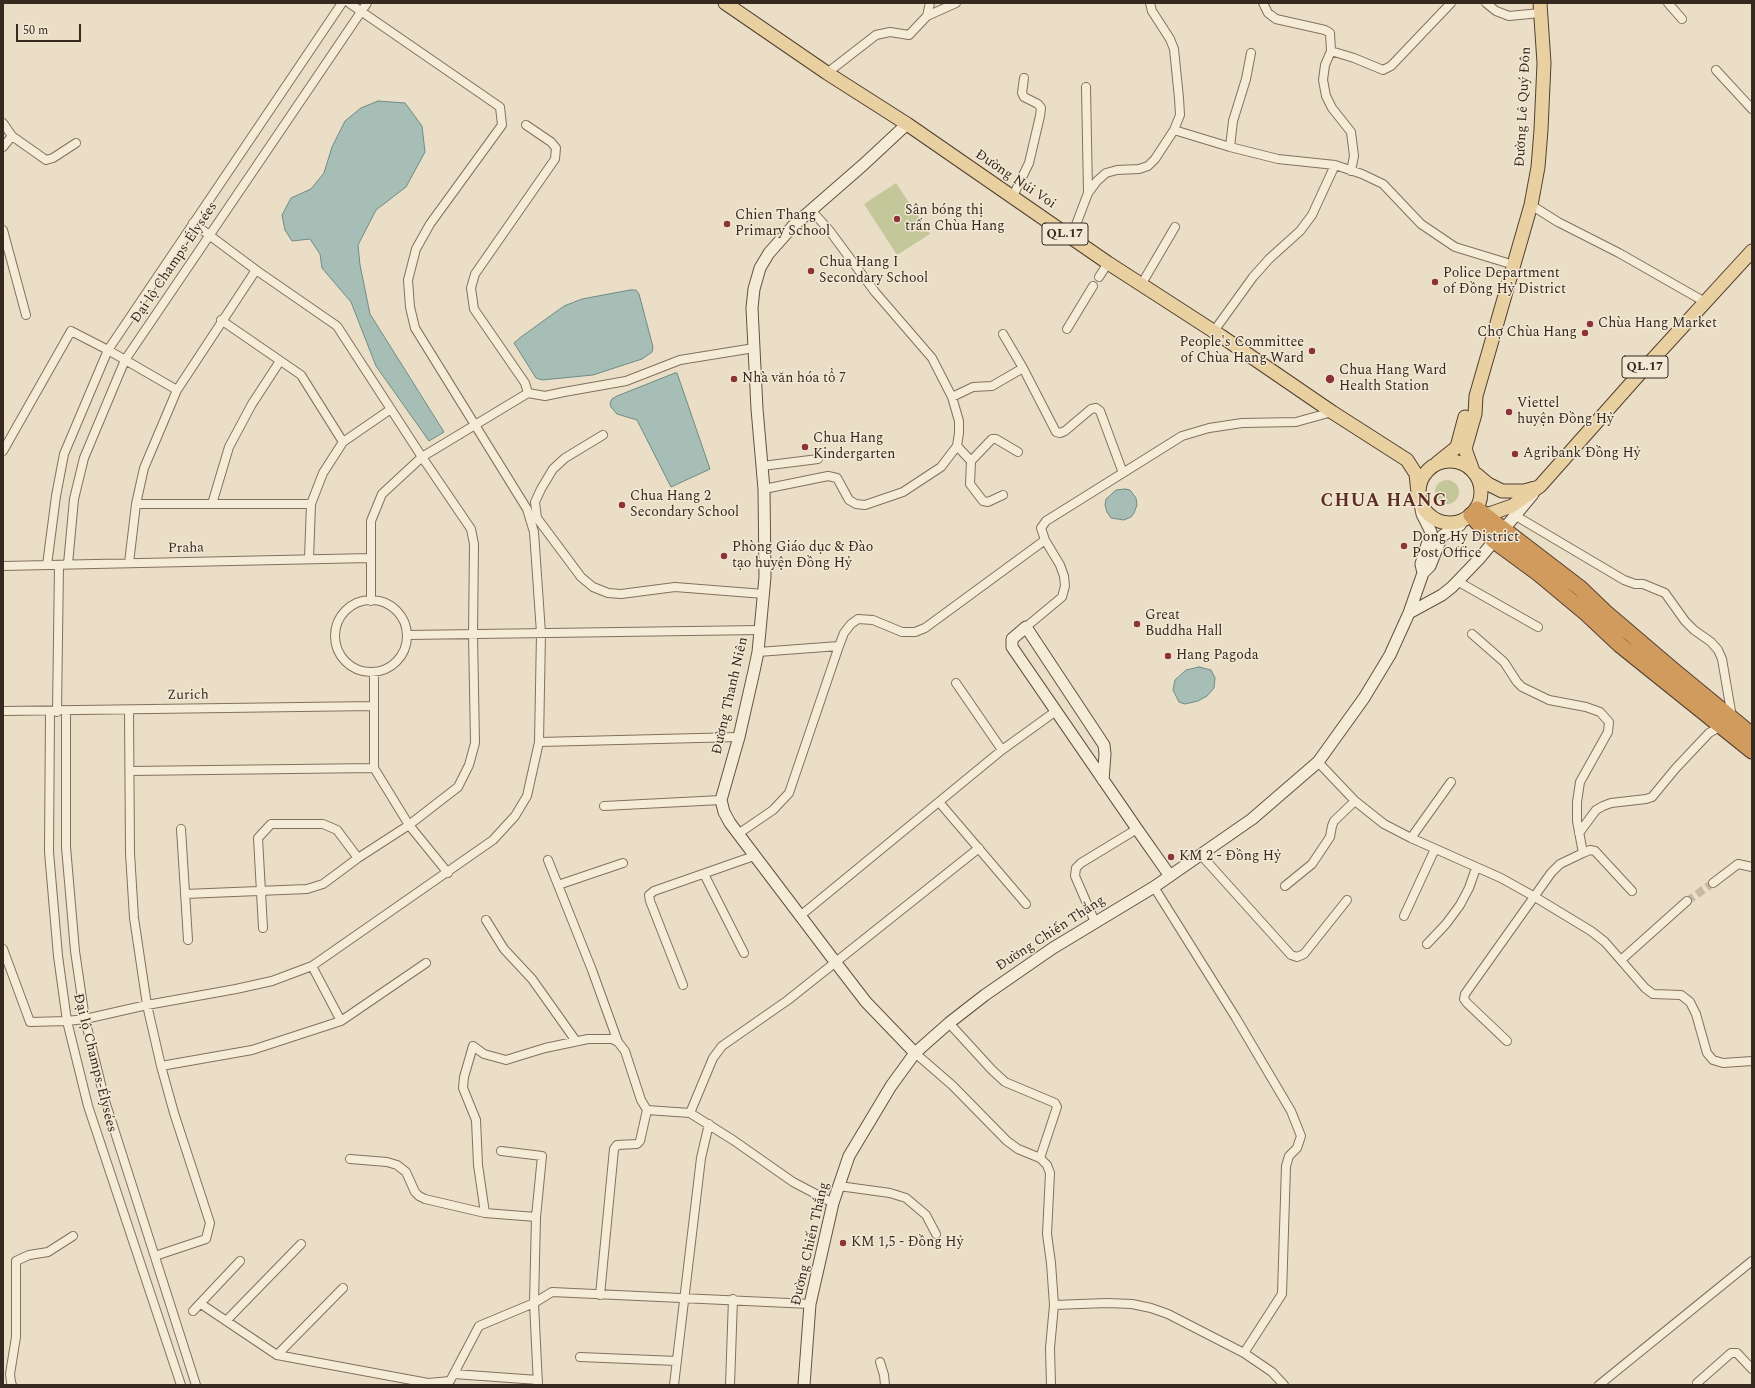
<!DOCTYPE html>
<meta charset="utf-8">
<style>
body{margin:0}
#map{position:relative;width:1755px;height:1388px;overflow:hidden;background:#eadec6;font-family:Spectral,serif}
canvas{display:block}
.frame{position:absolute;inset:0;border:4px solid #352920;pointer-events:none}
.scale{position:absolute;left:16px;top:24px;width:65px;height:18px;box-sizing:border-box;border:2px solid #352920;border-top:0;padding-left:5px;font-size:12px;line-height:14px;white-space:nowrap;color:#352920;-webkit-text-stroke:3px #f2e8d4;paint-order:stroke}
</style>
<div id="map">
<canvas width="1755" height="1388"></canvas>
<div class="frame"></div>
<div class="scale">50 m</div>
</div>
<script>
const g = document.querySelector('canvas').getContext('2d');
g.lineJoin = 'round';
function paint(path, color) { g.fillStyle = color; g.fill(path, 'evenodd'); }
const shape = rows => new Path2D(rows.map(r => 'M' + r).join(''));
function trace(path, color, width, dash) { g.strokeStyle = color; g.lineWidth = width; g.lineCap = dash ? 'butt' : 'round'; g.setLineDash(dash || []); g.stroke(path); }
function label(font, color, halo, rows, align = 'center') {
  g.font = font + ' Spectral,serif'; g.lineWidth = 3; g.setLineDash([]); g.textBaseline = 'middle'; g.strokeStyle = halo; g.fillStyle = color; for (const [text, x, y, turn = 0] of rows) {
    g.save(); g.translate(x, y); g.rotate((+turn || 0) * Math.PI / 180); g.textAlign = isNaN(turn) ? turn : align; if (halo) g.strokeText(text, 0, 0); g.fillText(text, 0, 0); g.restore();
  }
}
paint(shape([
 [896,183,930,234,897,255,864,204],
 '1435 492a12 12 0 1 1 24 0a12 12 0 1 1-24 0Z'
]), '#c3c79a');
const water = shape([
 [378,101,405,103,422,126,425,152,406,187,376,210,358,245,360,265,370,314,444,432,429,441,376,366,351,302,322,268,320,254,310,239,292,241,285,230,282,215,291,198,311,189,324,173,332,147,345,121,361,108,378,101],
 [630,290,636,290,639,294,653,347,652,352,642,359,593,375,542,380,536,378,514,343,521,337,564,306,582,299,630,290],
 [675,373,677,373,710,469,671,487,637,420,617,414,611,407,610,403,612,399,617,396,675,373],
 [1125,489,1130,490,1136,498,1137,505,1134,513,1131,517,1124,520,1111,518,1107,512,1105,505,1106,499,1116,490,1125,489],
 [1199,667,1211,670,1215,678,1214,688,1207,696,1198,701,1185,704,1179,702,1173,690,1175,680,1186,670,1199,667]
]);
paint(water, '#a7beb6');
trace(water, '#6e8b83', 1);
trace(shape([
 [1687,901,1713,883]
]), '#c6baa5', 8, [8, 4]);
const street = shape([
 [1263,3,1268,13,1276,19,1325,30,1330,33,1331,51,1325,65,1323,80,1326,96,1332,108,1351,132,1354,156,1351,171],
 [1486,3,1496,11,1509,16,1540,13],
 [1668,3,1682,19],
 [927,16,930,3],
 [1331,51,1354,58,1383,70,1391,66,1451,3],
 [1716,70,1752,109],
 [827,73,876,35,890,32,909,35,927,16,956,3],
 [1086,87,1088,193],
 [3,123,12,136,3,147],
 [1174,130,1230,147,1278,159,1335,165,1362,174,1383,184,1421,224,1455,247,1514,265],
 [12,136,46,160,53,158,76,143],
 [1230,147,1233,121,1246,79,1251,53],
 [1012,198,1029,163,1040,116,1041,108,1038,104,1024,97,1022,93,1024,78],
 [1531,205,1558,222,1619,253,1705,302],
 [3,230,26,315],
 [1071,238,1088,193,1097,181,1106,173,1117,170,1139,169,1148,166,1155,159,1174,130,1180,115,1179,98,1174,49,1170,39,1152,11,1150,3],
 [1099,277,1108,263],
 [1141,285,1175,227],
 [221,320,301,375,343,442],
 [1067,329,1093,286],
 [1214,331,1253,277,1269,259,1300,231,1312,215,1335,165],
 [1003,334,1023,368,1056,432,1060,433,1065,431,1091,409,1096,408,1100,411,1123,473],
 [528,393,545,396,564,392,626,381,680,360,754,348],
 [952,397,973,387,992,386,1023,368],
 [603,435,565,458,553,469,541,489,535,502,537,518,581,577,593,587,608,593,621,594,675,587,764,594],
 [957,446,971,461,992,439,996,439,1018,452],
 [3,451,71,331,108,350,177,390],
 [971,461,970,484,983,501,988,502,1003,495],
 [762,466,818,459],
 [764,489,828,476,837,478,849,500,856,504,865,505,903,492,941,467,957,446,959,433,959,421,952,397,932,358,875,292,829,230,811,210],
 [136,504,311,504],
 [212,504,229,447,252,404,280,361],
 [1516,516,1624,580,1635,584,1643,584,1665,593,1685,621,1694,630,1711,642,1718,650,1722,659,1732,717],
 [309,559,311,504,323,473,343,442,391,409],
 [129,563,136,504,144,468,177,390,256,270],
 [68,564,74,499,84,458,125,360,367,3],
 [47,565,56,496,64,454,108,350,342,3],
 [3,566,370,558],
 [1457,581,1538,627],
 '335 636a36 36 0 1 1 72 0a36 36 0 1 1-72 0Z',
 [371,601,371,521,382,494,422,457,528,393,525,383,474,309,471,288,475,274,555,159,556,148,551,142,526,125],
 [1026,627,1062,597,1065,586,1064,576,1060,565,1045,540],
 [1472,634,1504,662,1517,682,1522,687,1549,700,1586,707,1600,712,1609,722,1608,732,1580,782,1577,802,1577,821,1583,853],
 [407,635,760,630],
 [758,652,839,646],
 [374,672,374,768,409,825,448,873],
 [956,683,1002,750],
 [129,710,130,853,134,918,147,1005,161,1066,174,1113,210,1223,206,1239,155,1256],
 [3,711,374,706],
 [50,711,49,852,58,956,67,1021,88,1106,181,1385],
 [57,712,59,565],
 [66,712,66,847,75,951,85,1019,105,1101,196,1385],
 [539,742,739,737],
 [1318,762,1355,801,1384,824,1411,838,1501,878,1535,897,1591,931,1605,942,1645,988,1653,994,1681,995,1690,1002,1696,1014,1707,1053,1713,1060,1723,1063,1752,1061],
 [130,771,374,768],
 [939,802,1026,904],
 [604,806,721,800],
 [181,829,188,940],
 [1579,833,1596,810,1603,806,1611,803,1646,799,1652,797,1676,768,1709,733,1721,726],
 [738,834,773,810,789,793,839,646,844,633,851,624,858,619,873,620,902,632,915,632,925,628,1045,540,1041,528,1046,521,1182,436,1209,428,1242,423,1296,422,1332,412],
 [1411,838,1451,782],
 [1201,855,1291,955,1297,957,1304,954,1347,900],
 [548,860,592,970,618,1042],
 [704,874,744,953],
 [1713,883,1738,864,1752,867],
 [558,885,623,863],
 [1285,886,1312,864,1330,837,1332,826,1334,821,1355,801],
 [1154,887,1236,1018,1291,1111,1301,1136,1297,1148,1289,1156,1286,1166,1282,1294,1244,1353],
 [185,894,307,889,323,884,358,858,409,825,458,787,469,765,475,743,473,634,474,544,471,529,422,457,337,326,256,270,193,223],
 [800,916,1002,750,1056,711],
 [1404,916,1435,849],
 [486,920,504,949,532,979,576,1041],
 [1095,922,1075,876,1076,868,1081,863,1137,829],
 [263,928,258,838,271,824,323,824,337,830,358,858],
 [1427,944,1446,924,1460,905,1469,888,1476,868],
 [3,949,30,1022,67,1021,85,1019,147,1005,236,989,272,981,312,966,493,840,515,816,527,796,539,742,541,633,534,532,527,509,415,328,410,307,408,280,416,249,430,224,502,125,500,107,349,3],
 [1621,960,1687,901],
 [312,966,341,1021],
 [683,985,650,901,649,895,654,891,754,856],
 [949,1023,992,1070,1005,1082,1055,1103,1057,1107,1040,1158],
 [1507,1041,1467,1003,1464,999,1465,994,1551,873,1560,864,1583,853,1590,850,1595,851,1632,891],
 [915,1053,952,1085,1007,1141,1018,1149,1040,1158,1047,1165,1050,1173,1047,1234,1051,1263,1054,1305,1050,1348,1051,1385],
 [161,1066,252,1050,341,1021,426,963],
 [690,1113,713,1058,722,1046,788,1000,979,848],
 [501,1151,542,1156,536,1217,534,1303,538,1385],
 [350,1159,387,1162,397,1165,406,1172,415,1192,419,1196,425,1199,485,1213,536,1217],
 [839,1186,890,1193,906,1198,926,1215,936,1234],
 [485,1213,478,1165,476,1120,463,1088,464,1077,473,1046,484,1054,506,1060,545,1048,588,1039,612,1039,618,1042,625,1051,641,1100,647,1110,690,1113,733,1140,793,1182,833,1203],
 [600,1295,614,1149,617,1145,637,1144,640,1141,647,1110],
 [201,1304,277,1355,428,1383,450,1381,479,1326,534,1303,552,1292,810,1304],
 [1054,1305,1107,1303,1132,1304,1151,1308,1168,1314,1244,1353,1272,1372,1284,1385],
 [193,1311,240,1261],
 [226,1321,301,1244],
 [277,1355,343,1288],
 [580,1357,677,1361],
 [880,1362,884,1375,885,1385],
 [454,1374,538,1380],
 [1697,1383,1731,1353,1737,1353,1752,1369],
 [12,1385,11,1382,10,1374,16,1337,16,1261,29,1255,48,1252,73,1236],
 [674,1385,701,1158,709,1124],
 [730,1385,733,1299],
 [1599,1385,1752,1261]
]);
const secondary = shape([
 [907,124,863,165,793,226,769,253,760,268,754,289,752,308,757,409,764,489,765,577,758,652,754,671,739,737,721,800,724,812,730,823,836,963,866,1002,915,1053],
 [1420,504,1422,514,1431,532,1421,564,1423,573],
 [1409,613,1442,595,1452,587,1479,559,1533,494],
 [1103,780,1105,754,1104,745,1026,627,1012,639,1012,647,1137,829,1170,876],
 [804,1385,810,1304,833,1203,849,1156,891,1086,915,1053,949,1023,985,995,1053,948,1154,887,1252,819,1318,762,1364,698,1390,655,1409,613,1423,573,1430,566,1442,536,1460,525,1462,521]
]);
const primary = shape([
 [725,3,827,73,907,124,1108,263,1221,336,1332,412,1407,460,1416,474,1418,493],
 '1419 492a31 31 0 1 1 62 0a31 31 0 1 1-62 0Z',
 [1437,463,1457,447,1465,417],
 [1473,471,1465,449,1475,414,1476,396,1531,205,1538,167,1541,130,1544,63,1540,3],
 [1476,474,1488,484,1502,491,1524,491,1535,488],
 [1476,517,1492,513,1512,506,1540,486,1642,371,1752,251]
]);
const highway = shape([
 [1477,509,1580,588,1605,612,1673,670,1752,735],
 [1471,515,1494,541,1539,574,1587,614,1620,645,1752,751]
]);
trace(street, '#83705d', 10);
trace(secondary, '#655140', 13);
trace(primary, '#523f31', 15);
trace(highway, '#523f31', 17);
trace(street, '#f5ecd8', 8);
trace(secondary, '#f5ecd8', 11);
trace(primary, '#e9d0a1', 13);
trace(highway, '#d19b5e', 15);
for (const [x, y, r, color] of [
 [897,219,4,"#8d3337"],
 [727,224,4,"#8d3337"],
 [811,271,4,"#8d3337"],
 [1435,282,4,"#8d3337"],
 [1590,324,4,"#8d3337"],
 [1585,333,4,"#8d3337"],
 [1312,351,4,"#8d3337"],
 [734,379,4,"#8d3337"],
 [1330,379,5,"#8d3337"],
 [1509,412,4,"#8d3337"],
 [805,447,4,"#8d3337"],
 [1515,454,4,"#8d3337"],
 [622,505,4,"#8d3337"],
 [1404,546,4,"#8d3337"],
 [724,556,4,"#8d3337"],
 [1137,624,4,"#8d3337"],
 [1168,656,4,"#8d3337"],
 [1171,857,4,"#8d3337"],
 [843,1243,4,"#8d3337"]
]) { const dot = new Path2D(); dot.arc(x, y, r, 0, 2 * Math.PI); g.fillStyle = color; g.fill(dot); trace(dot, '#f2e8d4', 1.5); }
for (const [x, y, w] of [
 [1065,234,46],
 [1645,367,46]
]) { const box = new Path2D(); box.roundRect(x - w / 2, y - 11, w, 22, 3); g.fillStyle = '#f2e8d4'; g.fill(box); trace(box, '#352920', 1); }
label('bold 13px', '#352920', null, [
 ["QL.17",1065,234],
 ["QL.17",1645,367]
]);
label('14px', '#352920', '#f2e8d4', [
 ["Đường Lê Quý Đôn",1524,107,-87],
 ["Đường Núi Voi",1015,180,34],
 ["Đại lộ Champs-Élysées",175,263,-56],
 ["Praha",186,549,-1],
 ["Zurich",188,696,-1],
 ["Đường Thanh Niên",731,696,-77],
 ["Đường Chiến Thắng",1051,934,-33],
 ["Đại lộ Champs-Élysées",94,1063,76],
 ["Đường Chiến Thắng",811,1244,-77]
]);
label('14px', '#352920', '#f2e8d4', [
 ["Sân bóng thị",905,211],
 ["trấn Chùa Hang",905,227],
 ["Chien Thang",735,216],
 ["Primary School",735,232],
 ["Chua Hang I",819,263],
 ["Secondary School",819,279],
 ["Police Department",1443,274],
 ["of Đồng Hỷ District",1443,290],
 ["Chùa Hang Market",1598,324],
 ["Chợ Chùa Hang",1577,333,"right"],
 ["People's Committee",1304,343,"right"],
 ["of Chùa Hang Ward",1304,359,"right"],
 ["Chua Hang Ward",1339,371],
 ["Health Station",1339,387],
 ["Nhà văn hóa tổ 7",742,379],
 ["Viettel",1517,404],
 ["huyện Đồng Hỷ",1517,420],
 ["Chua Hang",813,439],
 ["Kindergarten",813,455],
 ["Agribank Đồng Hỷ",1523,454],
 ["Chua Hang 2",630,497],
 ["Secondary School",630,513],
 ["Dong Hy District",1412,538],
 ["Post Office",1412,554],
 ["Phòng Giáo dục & Đào",732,548],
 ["tạo huyện Đồng Hỷ",732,564],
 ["Great",1145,616],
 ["Buddha Hall",1145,632],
 ["Hang Pagoda",1176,656],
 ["KM 2 - Đồng Hỷ",1179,857],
 ["KM 1,5 - Đồng Hỷ",851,1243]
], 'left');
g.letterSpacing = '1px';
label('bold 18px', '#5d2d23', '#f2e8d4', [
 ["CHUA HANG",1384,502]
]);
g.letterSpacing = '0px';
</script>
